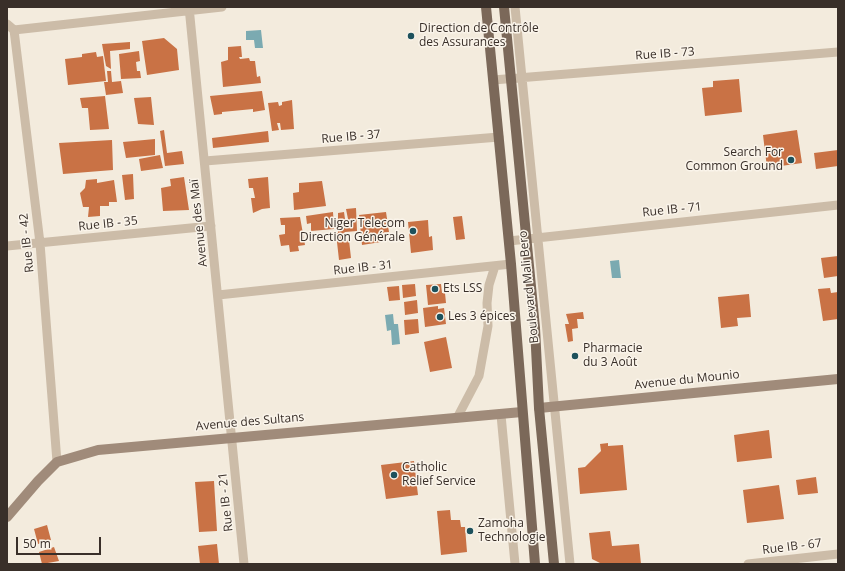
<!DOCTYPE html>
<meta charset="utf-8">
<style>
body{margin:0}
#map{position:relative;width:845px;height:571px;overflow:hidden;background:#f3ebdd;font-family:"Open Sans",sans-serif}
canvas{display:block}
.frame{position:absolute;inset:0;border:8px solid #392f29;pointer-events:none}
.scale{position:absolute;left:16px;top:537px;width:85px;height:18px;box-sizing:border-box;border:2px solid #392f29;border-top:0;padding-left:5px;font-size:12px;line-height:14px;white-space:nowrap;color:#392f29;-webkit-text-stroke:3px #faf4ea;paint-order:stroke}
</style>
<div id="map">
<canvas width="845" height="571"></canvas>
<div class="frame"></div>
<div class="scale">50 m</div>
</div>
<script>
const g = document.querySelector('canvas').getContext('2d');
g.lineJoin = 'round';
function paint(path, color) { g.fillStyle = color; g.fill(path, 'evenodd'); }
const shape = rows => new Path2D(rows.map(r => 'M' + r).join(''));
function trace(path, color, width, dash) { g.strokeStyle = color; g.lineWidth = width; g.lineCap = dash ? 'butt' : 'round'; g.setLineDash(dash || []); g.stroke(path); }
function label(font, color, halo, rows, align = 'center') {
  g.font = font + ' "Open Sans",sans-serif'; g.lineWidth = 3; g.setLineDash([]); g.textBaseline = 'middle'; g.strokeStyle = halo; g.fillStyle = color; for (const [text, x, y, turn = 0] of rows) {
    g.save(); g.translate(x, y); g.rotate((+turn || 0) * Math.PI / 180); g.textAlign = isNaN(turn) ? turn : align; if (halo) g.strokeText(text, 0, 0); g.fillText(text, 0, 0); g.restore();
  }
}
paint(shape([
 [261,30,263,48,255,48,254,40,246,40,246,31],
 [619,260,621,278,612,278,610,261],
 [393,314,394,324,398,324,400,344,392,345,391,330,387,331,385,315]
]), '#7baab1');
paint(shape([
 [164,38,177,49,179,70,147,75,142,41],
 [130,42,130,49,110,51,111,69,106,66,102,44],
 [241,46,242,57,239,57,240,59,249,58,250,61,255,61,257,77,260,76,261,83,223,87,221,62,228,60,228,47],
 [139,51,140,61,136,62,137,71,140,71,141,78,121,79,119,54],
 [96,52,97,57,103,56,106,81,68,85,65,59,82,57,82,54],
 [107,71,111,71,112,82,121,81,123,93,106,95,104,82,108,82],
 [739,79,742,112,705,116,702,88,713,87,713,81],
 [262,91,265,110,253,112,253,109,222,112,222,114,214,115,210,96],
 [105,96,109,129,90,130,88,108,82,108,80,98],
 [151,97,154,125,138,124,134,98],
 [292,100,294,129,281,130,280,123,277,123,279,130,272,131,268,103,278,102,279,106,282,105,282,102],
 [164,130,167,153,182,151,184,164,165,166,160,131],
 [797,130,802,163,767,168,763,135],
 [268,131,269,142,213,148,212,138],
 [155,139,155,155,126,158,123,142],
 [112,140,113,170,63,174,59,143],
 [838,150,838,166,816,169,814,153],
 [160,155,163,168,141,171,139,159],
 [133,174,134,199,125,200,122,175],
 [184,177,189,210,163,211,161,188,171,186,170,179],
 [268,177,270,208,262,209,253,213,251,198,255,198,253,188,249,188,248,179],
 [97,179,97,183,114,180,117,202,109,202,109,206,100,206,100,216,88,217,89,207,83,207,80,193,85,188,86,180],
 [322,181,326,206,294,210,293,193,299,192,299,183],
 [356,208,357,231,345,232,346,241,349,240,351,258,339,260,336,233,338,233,338,213,344,212,345,219,348,219,346,209],
 [333,212,334,229,311,231,311,223,307,224,306,216],
 [386,212,389,232,380,233,381,242,362,245,359,215],
 [462,216,465,239,456,240,453,217],
 [300,217,305,245,298,246,299,251,290,252,289,245,281,246,279,235,285,234,285,225,281,225,280,218],
 [428,220,429,237,432,236,433,250,411,253,408,222],
 [838,256,838,276,824,278,821,258],
 [415,284,416,296,403,298,402,285],
 [441,284,442,293,445,293,446,303,428,305,426,285],
 [399,286,400,300,389,301,387,287],
 [830,288,831,293,838,292,838,319,823,321,818,289],
 [749,294,751,317,737,318,738,326,721,328,718,297],
 [417,300,418,313,405,315,404,302],
 [438,306,438,309,444,308,446,324,425,327,423,308],
 [583,312,584,319,577,319,578,328,572,329,573,341,568,342,565,324,569,324,566,314],
 [418,319,419,333,405,335,404,320],
 [446,337,452,368,430,372,424,342],
 [769,430,772,458,737,462,734,435],
 [608,443,608,446,623,445,627,490,580,494,578,468,585,467,601,451,600,444],
 [414,461,418,495,386,499,381,465],
 [816,477,818,493,798,495,796,480],
 [214,481,217,531,199,532,195,482],
 [779,485,784,519,747,523,743,490],
 [450,510,451,520,460,520,461,527,465,527,467,552,441,555,437,511],
 [47,525,51,540,38,544,34,529],
 [610,531,612,546,639,544,641,564,602,564,592,559,589,533],
 [217,544,219,564,200,564,198,546],
 [54,547,59,561,42,564,39,552]
]), '#c97245');
trace(shape([
 [189,7,244,564],
 [515,7,570,564],
 [7,24,14,30,40,243,57,462],
 [14,30,222,7],
 [493,80,838,52],
 [205,161,499,137],
 [509,241,838,205],
 [7,246,211,226],
 [218,295,511,264],
 [501,415,515,564],
 [457,418,479,376,488,326,487,303,489,285,495,266],
 [748,564,838,554]
]), '#ccbca8', 9);
trace(shape([
 [539,408,838,379],
 [7,517,38,481,57,462,98,450,522,412]
]), '#a08b7a', 10);
trace(shape([
 [486,7,511,264,535,564],
 [504,7,535,328,539,408,554,564]
]), '#7b6859', 10);
for (const [x, y, r, color] of [
 [411,36,4,"#1d515c"],
 [791,160,4,"#1d515c"],
 [413,231,4,"#1d515c"],
 [435,289,4,"#1d515c"],
 [440,317,4,"#1d515c"],
 [575,356,4,"#1d515c"],
 [394,475,4,"#1d515c"],
 [470,531,4,"#1d515c"]
]) { const dot = new Path2D(); dot.arc(x, y, r, 0, 2 * Math.PI); g.fillStyle = color; g.fill(dot); trace(dot, '#faf4ea', 1.5); }
label('12px', '#392f29', '#faf4ea', [
 ["Direction de Contrôle",419,29],
 ["des Assurances",419,43],
 ["Search For",783,153,"right"],
 ["Common Ground",783,167,"right"],
 ["Niger Telecom",405,224,"right"],
 ["Direction Générale",405,238,"right"],
 ["Ets LSS",443,289],
 ["Les 3 épices",448,317],
 ["Pharmacie",583,349],
 ["du 3 Août",583,363],
 ["Catholic",402,468],
 ["Relief Service",402,482],
 ["Zamoha",478,524],
 ["Technologie",478,538]
], 'left');
label('12px', '#392f29', '#faf4ea', [
 ["Rue IB - 73",665,54,-4],
 ["Rue IB - 37",351,137,-5],
 ["Rue IB - 71",672,210,-6],
 ["Avenue des Maï",199,223,-96],
 ["Rue IB - 35",108,224,-6],
 ["Rue IB - 42",27,243,-96],
 ["Rue IB - 31",363,268,-6],
 ["Boulevard Mali Bero",529,287,-96],
 ["Avenue du Mounio",687,380,-6],
 ["Avenue des Sultans",250,422,-5],
 ["Rue IB - 21",226,502,-96],
 ["Rue IB - 67",792,547,-7]
]);
</script>
